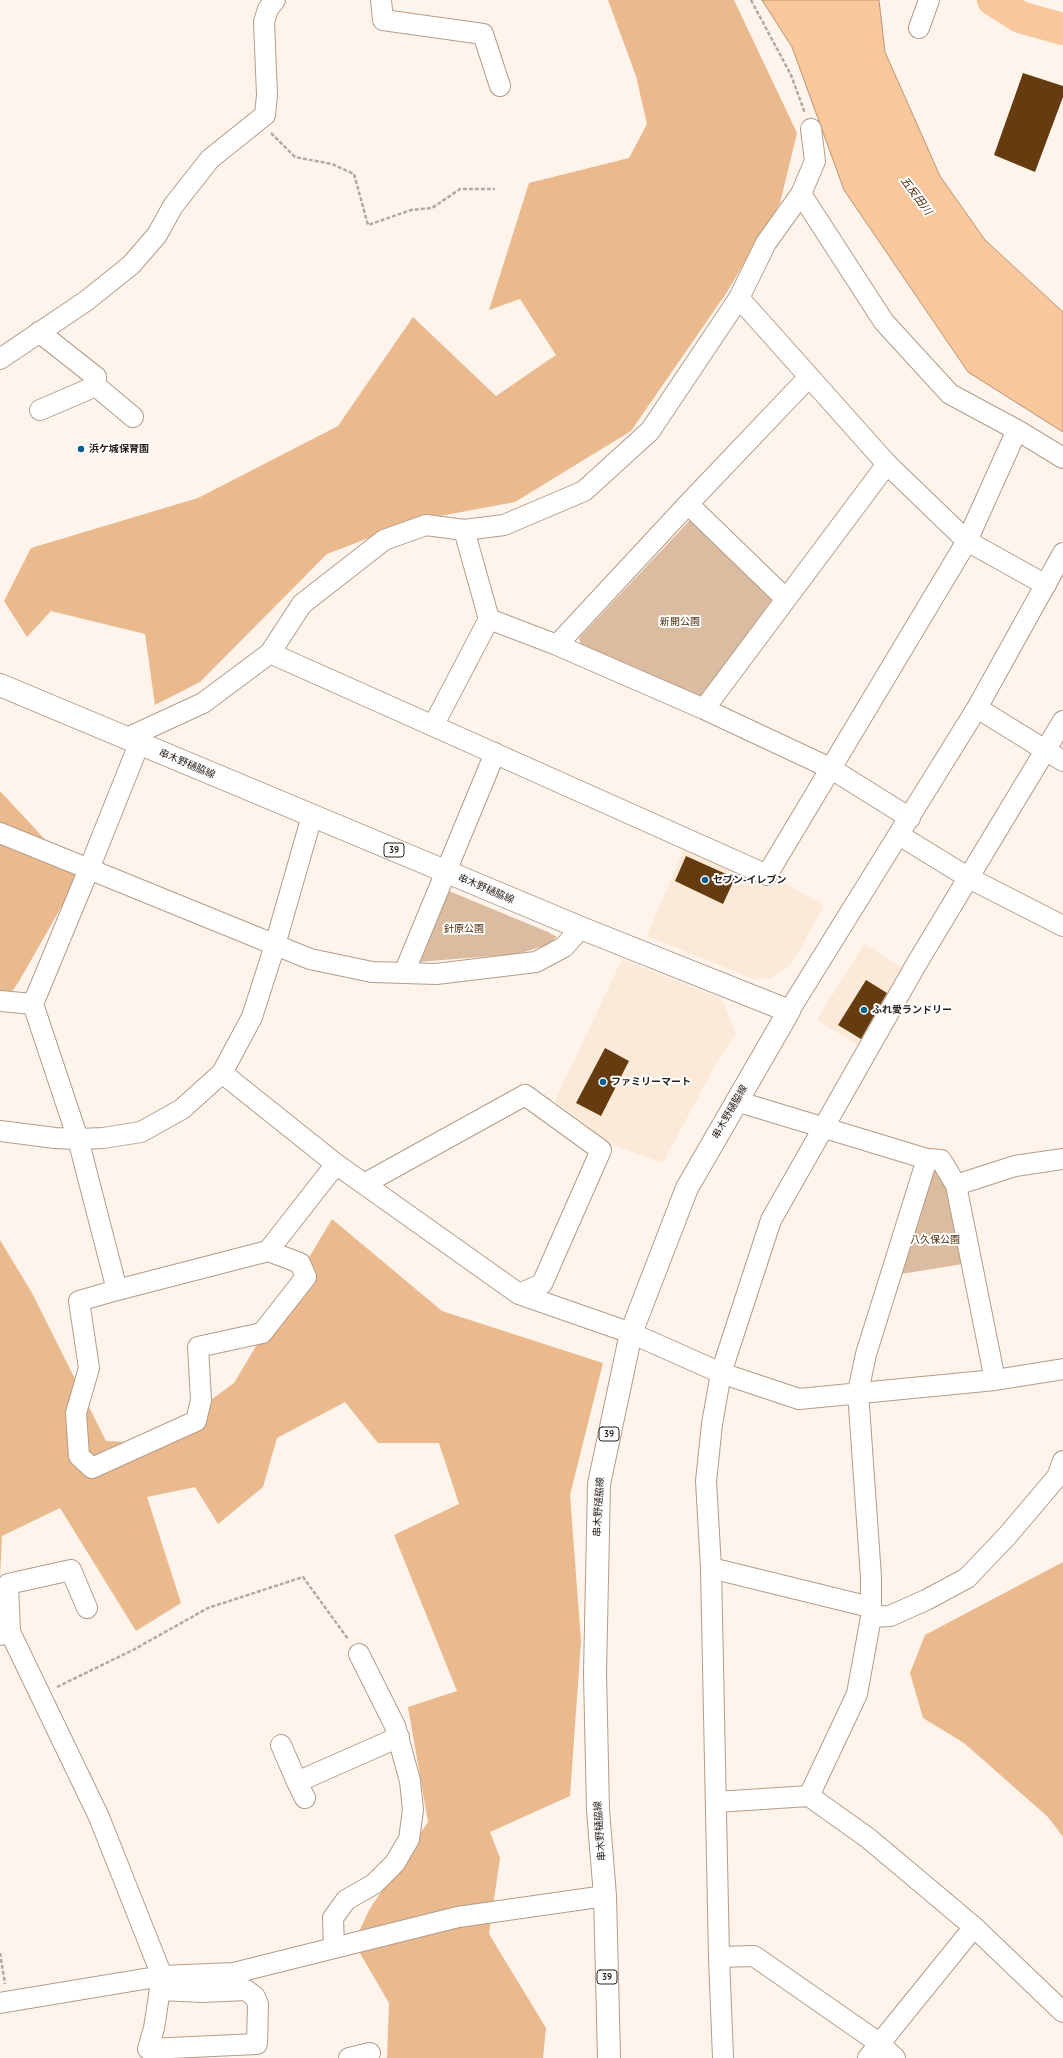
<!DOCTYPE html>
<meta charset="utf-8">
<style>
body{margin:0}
canvas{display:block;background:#fef4eb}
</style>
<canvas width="1063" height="2058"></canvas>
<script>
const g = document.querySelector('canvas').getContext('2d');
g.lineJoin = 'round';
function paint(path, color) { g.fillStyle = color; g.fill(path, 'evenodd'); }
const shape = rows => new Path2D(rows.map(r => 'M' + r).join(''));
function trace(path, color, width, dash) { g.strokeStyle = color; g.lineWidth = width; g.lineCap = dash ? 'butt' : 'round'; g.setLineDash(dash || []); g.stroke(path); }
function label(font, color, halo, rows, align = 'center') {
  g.font = font + ' "PT Sans","Noto Sans JP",sans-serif'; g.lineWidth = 4; g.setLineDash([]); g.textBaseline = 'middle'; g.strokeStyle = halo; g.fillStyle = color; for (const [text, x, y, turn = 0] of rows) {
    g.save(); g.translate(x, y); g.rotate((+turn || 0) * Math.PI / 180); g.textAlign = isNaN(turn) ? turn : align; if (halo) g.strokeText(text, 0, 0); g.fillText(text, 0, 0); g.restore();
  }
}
paint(shape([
 [685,847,771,887,777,878,824,906,791,965,771,978,753,979,647,936],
 [864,944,906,970,859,1046,817,1020],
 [622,959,722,999,736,1035,714,1067,663,1163,611,1144,555,1101]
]), '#fce9d8');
paint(shape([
 [690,520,774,597,703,695,696,697,581,645,579,638],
 [449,891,548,932,557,937,547,945,518,954,418,962],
 [927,1170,940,1172,960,1218,963,1264,901,1274]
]), '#dcbca1');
paint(shape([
 [608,0,734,0,797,133,780,203,727,292,631,431,515,502,413,521,327,554,200,682,155,705,145,634,51,611,27,637,4,601,31,548,198,498,338,426,413,317,496,396,556,355,520,299,489,310,529,183,629,158,647,124,636,76],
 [0,791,79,876,18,983,0,1008],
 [332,1219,442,1311,603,1363,570,1495,581,1641,570,1796,490,1832,500,1858,489,1934,546,2028,543,2058,387,2058,389,2003,354,1943,369,1910,428,1822,408,1707,457,1691,394,1535,459,1504,439,1443,378,1443,345,1402,277,1438,263,1487,218,1524,195,1487,147,1497,181,1603,136,1631,60,1508,2,1536,0,1577,0,1240,32,1293,106,1441,152,1443,234,1383],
 [1063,1562,1063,1837,1048,1817,964,1743,923,1718,910,1673,925,1635]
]), '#eab98e');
const water = shape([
 [762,0,879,0,885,52,940,176,985,240,1063,312,1063,432,968,372,844,190,792,47,762,0]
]);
paint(water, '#f9c79c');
trace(water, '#ba9474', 1);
trace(shape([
 [993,0,1020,17,1063,29]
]), '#f9c79c', 32);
paint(shape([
 [1023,73,1063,86,1063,97,1035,172,994,155],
 [686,856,735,878,723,904,675,881],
 [866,980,887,993,861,1039,838,1025],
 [605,1048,629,1061,601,1116,576,1103]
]), '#653c10');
const minor = shape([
 [381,0,383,20,483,34,500,86],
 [919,28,929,0],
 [801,194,884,322,950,394,1017,430,1063,458],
 [739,298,887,464,967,541,1046,585],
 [39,332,96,377,96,386,40,410],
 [0,359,86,301,131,265,157,235,173,206,210,159,265,115,267,95,264,22,268,9,275,0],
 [96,386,133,417],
 [688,504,786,599],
 [489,619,557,645,704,709,830,768,910,818],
 [557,645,688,504,808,378],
 [270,653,767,875,967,541,1017,430],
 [977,708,1063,761],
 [704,709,887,464],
 [433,726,489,619,464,530],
 [127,738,203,703,270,653,302,604,384,540,426,525,464,530,504,525,584,491,650,431,739,298,766,243,801,194,815,161,811,129],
 [139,744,89,869,310,959,372,972,436,974,536,962,564,947,581,928],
 [0,833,89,869,33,1004,78,1139,117,1290,268,1251,336,1164],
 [899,835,969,878,1063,926],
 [404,973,495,753],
 [0,1001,33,1004],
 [789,1011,977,708,1063,553],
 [222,1073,336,1164,364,1184,519,1294,542,1284,601,1150,525,1095,364,1184],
 [736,1101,927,1159,941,1160,956,1185,995,1380],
 [0,1131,55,1138,78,1139,103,1138,141,1132,182,1109,222,1073,252,1017,275,945,312,816],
 [927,1159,866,1354,858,1392,871,1577,871,1617,857,1694,809,1796,868,1838,974,1927,1063,2012],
 [956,1185,1015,1166,1063,1159],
 [117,1290,79,1301,89,1368,76,1413,79,1456,92,1468,196,1421,201,1400,198,1347,262,1333,306,1277,300,1263,268,1251],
 [519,1294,631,1333,721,1373,799,1399,995,1380,1063,1369],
 [711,1568,719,1957,754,1956,879,2043,895,2058],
 [870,1607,711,1568,706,1481,712,1424,721,1373,771,1220,917,963,1063,721],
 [871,1617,890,1616,926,1600,967,1578,1007,1536,1057,1477,1063,1461],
 [10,1632,8,1584,71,1570,87,1608],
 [0,1635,10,1632,99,1817,162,1976,154,2028,148,2049,257,2044,258,2004,255,1997,246,1990,202,1992,160,1990],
 [281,1745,297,1782,399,1737],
 [297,1782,305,1798],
 [716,1802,809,1796],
 [334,1947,333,1918,346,1900,374,1884,395,1863,409,1839,413,1810,410,1781,395,1726,359,1654],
 [719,1957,723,2058],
 [0,2003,162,1976,234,1973,458,1917,605,1896],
 [349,2058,370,2053],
 [868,2058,974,1927]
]);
const major = shape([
 [0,685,581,928,789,1011,687,1188,631,1333,599,1484,595,1673,598,1810,605,1896,609,2058]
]);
trace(minor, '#b49c88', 22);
trace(major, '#b49c88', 24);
trace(shape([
 [751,0,791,75,805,113],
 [271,133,295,157,332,164,354,174,368,225,411,210,432,208,460,189,495,189],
 [57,1687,133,1650,208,1608,303,1577,348,1639],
 [0,1953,5,1984]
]), '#b3a9a1', 2.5, [4, 2]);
trace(minor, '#fff', 20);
trace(major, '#fff', 22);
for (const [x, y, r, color] of [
 [81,449,4,"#095e90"],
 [705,880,4,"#095e90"],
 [864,1010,4,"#095e90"],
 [603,1082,4,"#095e90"]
]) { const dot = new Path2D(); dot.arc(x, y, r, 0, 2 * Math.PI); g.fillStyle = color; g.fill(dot); trace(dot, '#fff', 1.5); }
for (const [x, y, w] of [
 [394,850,20],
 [609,1434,20],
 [607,1977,20]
]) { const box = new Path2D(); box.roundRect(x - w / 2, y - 7, w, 14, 3); g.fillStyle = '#fff'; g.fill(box); trace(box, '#271e16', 1); }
label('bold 9px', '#271e16', null, [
 ["39",394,850],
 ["39",609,1434],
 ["39",607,1977]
]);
label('bold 10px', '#271e16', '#fff', [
 ["浜ケ城保育園",89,449],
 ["セブン-イレブン",713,880],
 ["ふれ愛ランドリー",872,1010],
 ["ファミリーマート",611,1082]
], 'left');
label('10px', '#4c2c09', '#fff', [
 ["新開公園",680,622],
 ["針原公園",464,929],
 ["八久保公園",935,1240]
]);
label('10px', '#271e16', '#fff', [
 ["串木野樋脇線",187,764,23],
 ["串木野樋脇線",486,889,23],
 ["串木野樋脇線",730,1112,-60],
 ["串木野樋脇線",599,1507,-87],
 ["串木野樋脇線",600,1831,-94]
]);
label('italic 11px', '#51300f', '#fff', [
 ["五反田川",916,196,53]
]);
</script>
